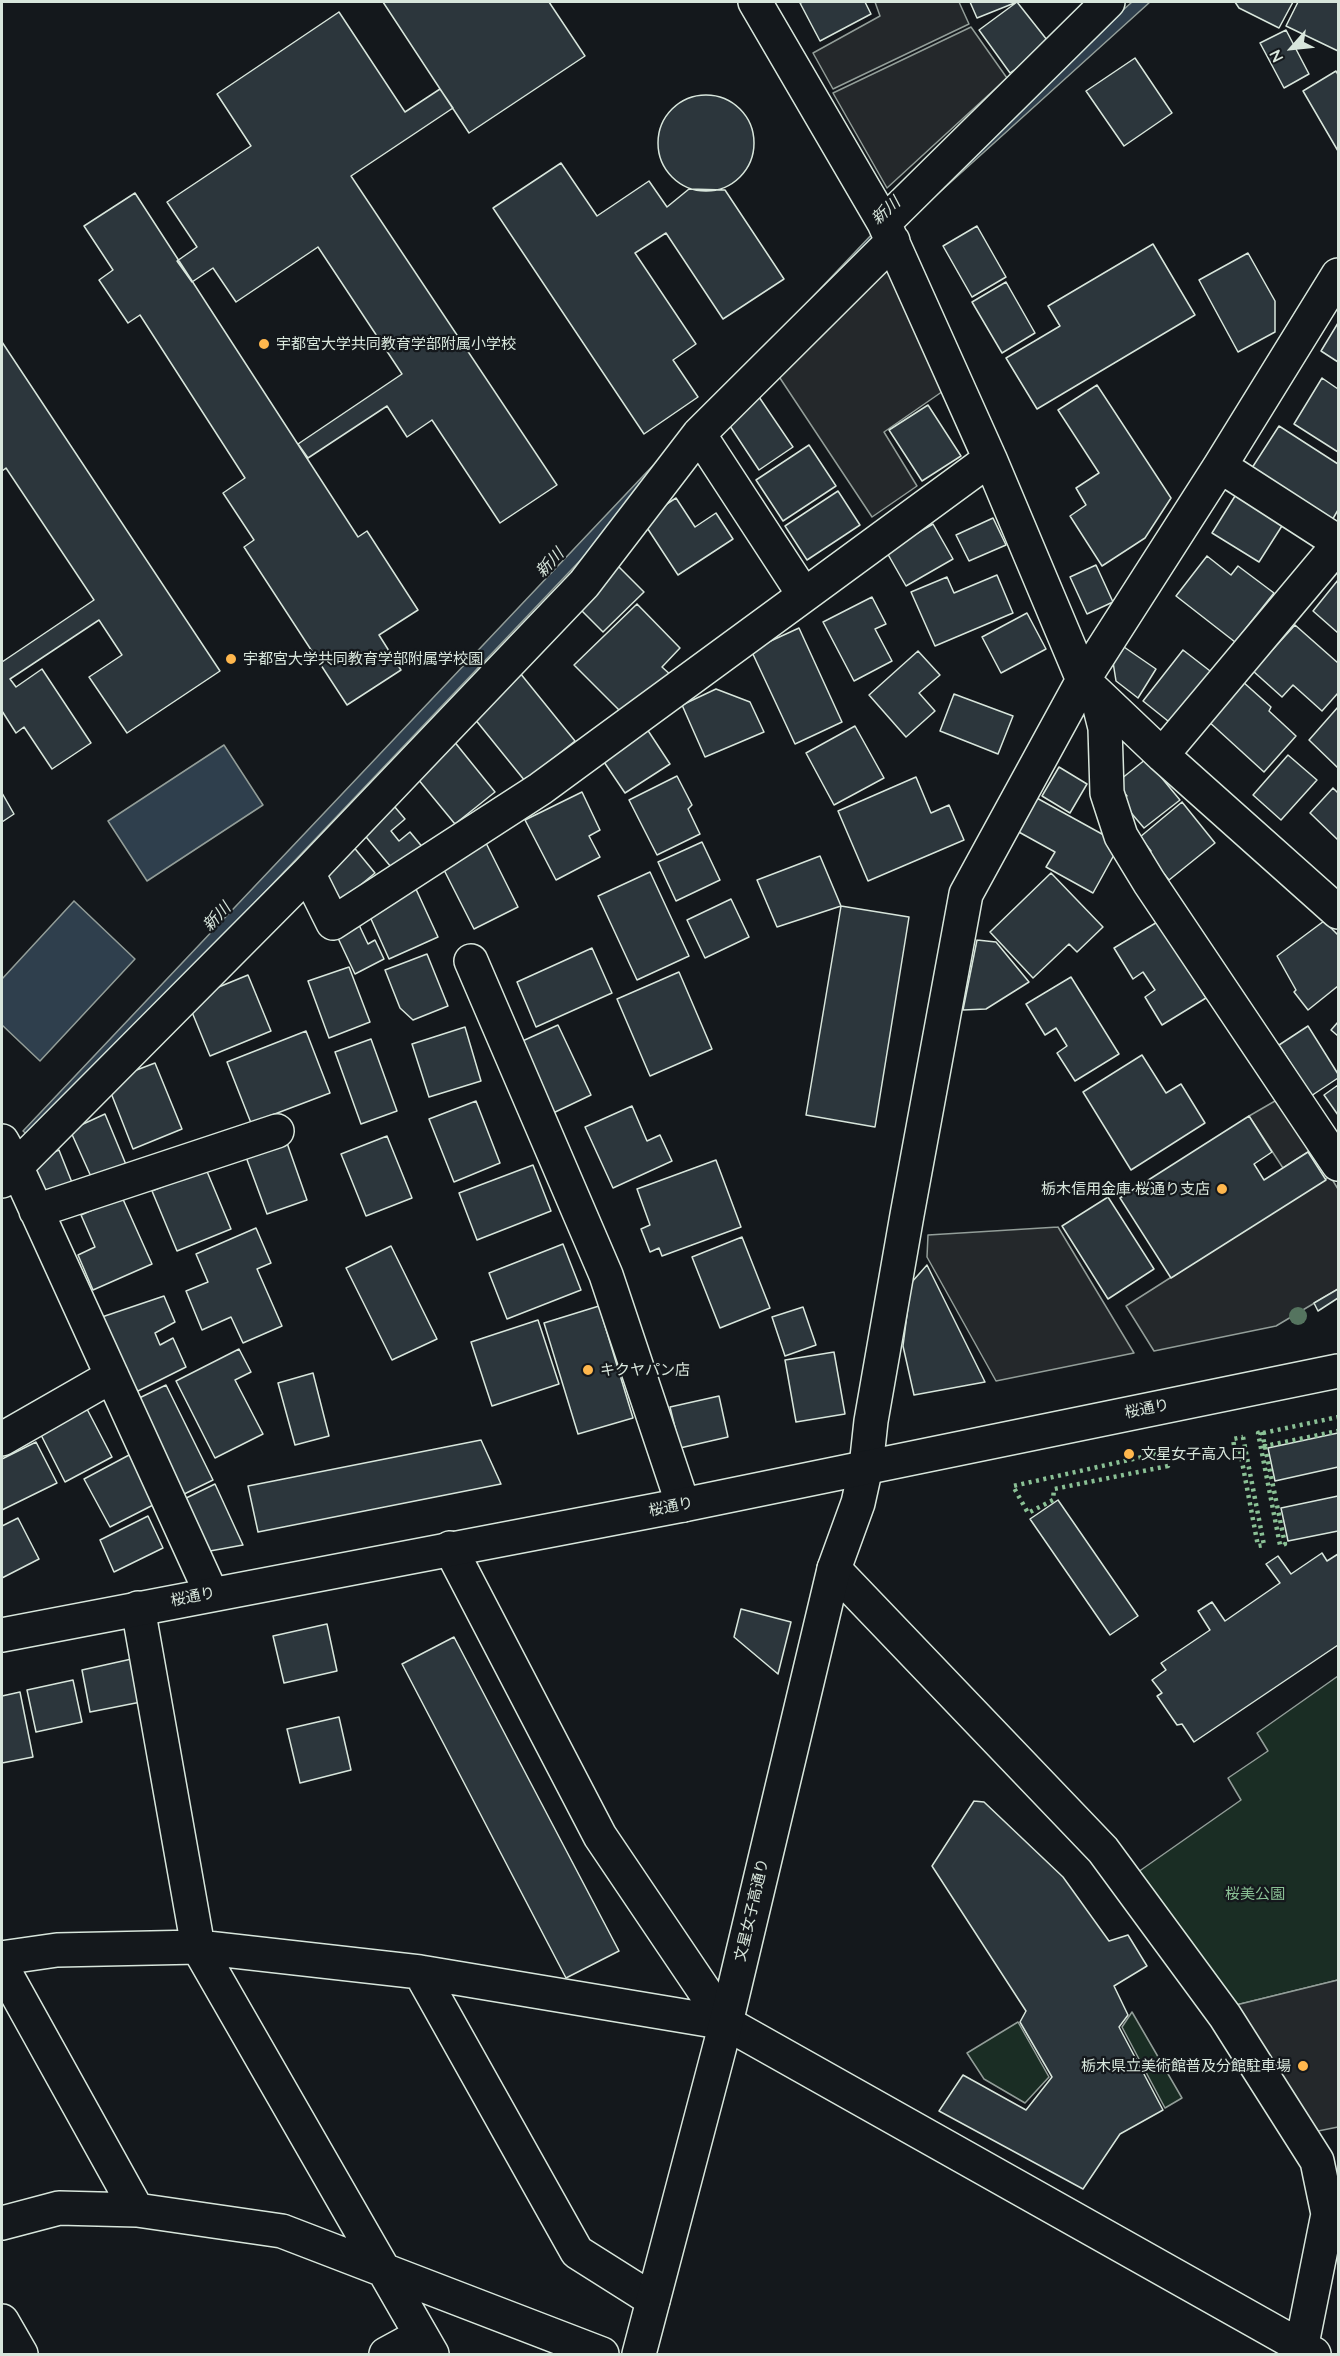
<!DOCTYPE html>
<meta charset="utf-8">
<style>
body{margin:0}
#map{position:relative;width:1340px;height:2356px;overflow:hidden;background:#14181c;font-family:Quicksand,sans-serif}
canvas{display:block}
.frame{position:absolute;inset:0;border:3px solid #d8e6dc;pointer-events:none}
.north{position:absolute;left:1262px;top:18px;width:60px;height:60px;-webkit-text-stroke:4px #14181c;paint-order:stroke;rotate:243deg;font-size:16px;font-weight:700;line-height:24px;text-align:center;color:#d8e6dc}
.north::after{content:'';display:block;margin:auto;width:21px;height:27px;background:#d8e6dc;clip-path:polygon(50% 0,100% 100%,50% 72%,0 100%)}
</style>
<div id="map">
<canvas width="1340" height="2356"></canvas>
<div class="frame"></div>
<div class="north">N</div>
</div>
<script>
const g = document.querySelector('canvas').getContext('2d');
g.lineJoin = 'round';
function paint(path, color) { g.fillStyle = color; g.fill(path, 'evenodd'); }
const shape = rows => new Path2D(rows.map(r => 'M' + r).join(''));
function trace(path, color, width, dash) { g.strokeStyle = color; g.lineWidth = width; g.lineCap = dash ? 'butt' : 'round'; g.setLineDash(dash || []); g.stroke(path); }
function label(font, color, halo, rows, align = 'center') {
  g.font = font + ' Quicksand,"Noto Sans JP",sans-serif'; g.lineWidth = 4.5; g.setLineDash([]); g.textBaseline = 'middle'; g.strokeStyle = halo; g.fillStyle = color; for (const [text, x, y, turn = 0] of rows) {
    g.save(); g.translate(x, y); g.rotate((+turn || 0) * Math.PI / 180); g.textAlign = isNaN(turn) ? turn : align; if (halo) g.strokeText(text, 0, 0); g.fillText(text, 0, 0); g.restore();
  }
}
const green = shape([
 [1338,1676,1338,1980,1232,2006,1138,1872,1241,1800,1228,1778,1268,1751,1257,1733,1338,1676],
 [1132,2012,1182,2098,1165,2108,1122,2027,1132,2012],
 [1018,2022,1049,2077,1025,2103,984,2079,967,2053,1018,2022]
]);
paint(green, '#1a2d24');
trace(green, '#939e99', 1.5);
const parking = shape([
 [875,2,959,2,969,24,833,89,813,53,880,16,875,2],
 [971,27,1007,78,887,188,833,93,971,27],
 [892,261,946,389,884,432,917,486,872,517,774,369,892,261],
 [1282,1097,1320,1156,1313,1160,1308,1152,1283,1168,1249,1116,1282,1097],
 [1330,1176,1338,1189,1338,1289,1276,1326,1154,1351,1126,1306,1330,1176],
 [1058,1227,1134,1353,996,1381,927,1257,928,1235,1058,1227],
 [1338,1980,1338,2127,1308,2133,1232,2006,1338,1980]
]);
paint(parking, '#24282b');
trace(parking, '#939e99', 1.5);
const water = shape([
 [1132,2,1150,2,910,219,902,208,1132,2],
 [874,232,883,242,31,1138,23,1131,874,232],
 [224,745,263,805,147,881,108,821,224,745],
 [74,901,135,959,40,1061,2,1025,2,979,74,901]
]);
paint(water, '#2f3f4d');
trace(water, '#939e99', 1.5);
const building = shape([
 [383,2,549,2,585,56,469,133,383,2],
 [803,2,865,2,871,14,820,41,800,3,803,2],
 [970,2,1017,2,977,18,970,2],
 [1017,2,1051,45,1010,73,979,30,1017,2],
 [1235,2,1293,2,1279,28,1239,8,1235,2],
 [1298,2,1338,2,1338,51,1286,26,1298,2],
 [339,12,405,112,440,89,453,108,351,176,557,485,500,523,432,420,407,437,387,406,308,458,298,444,402,374,318,247,236,302,213,268,192,282,177,261,197,247,167,202,251,146,217,94,339,12],
 [1286,30,1309,74,1284,88,1260,43,1286,30],
 [1135,58,1172,113,1124,146,1086,91,1135,58],
 [1336,71,1338,75,1338,151,1303,91,1336,71],
 '658 143a48 48 0 1 1 96 0a48 48 0 1 1-96 0Z',
 [561,163,597,216,649,181,667,207,689,189,725,190,784,279,723,319,666,233,635,253,696,344,673,360,698,397,644,434,493,208,561,163],
 [135,193,358,537,367,531,418,610,379,635,401,670,347,705,244,547,254,540,223,493,245,478,140,315,128,323,99,280,113,270,84,226,135,193],
 [977,226,1006,277,972,297,943,246,977,226],
 [1153,244,1195,315,1037,409,1006,358,1060,326,1048,306,1153,244],
 [1248,253,1275,301,1275,332,1238,352,1199,280,1248,253],
 [1006,282,1035,333,1002,353,972,302,1006,282],
 [1338,323,1338,362,1321,351,1338,323],
 [2,342,220,671,127,733,89,677,122,655,99,620,10,679,16,687,42,669,91,743,52,769,24,727,16,733,2,711,2,662,94,600,6,468,2,471,2,342],
 [1322,378,1338,389,1338,452,1294,424,1322,378],
 [1097,385,1171,498,1145,538,1102,566,1070,516,1086,505,1076,488,1099,473,1058,410,1097,385],
 [757,394,793,447,759,470,724,417,757,394],
 [928,405,961,456,922,481,889,430,928,405],
 [1279,426,1338,464,1338,510,1331,522,1250,471,1279,426],
 [809,445,836,486,783,521,756,480,809,445],
 [1240,488,1287,518,1259,562,1212,533,1240,488],
 [838,491,860,525,807,560,785,526,838,491],
 [676,498,695,527,716,513,733,539,678,575,642,520,676,498],
 [993,518,1006,545,969,561,956,535,993,518],
 [933,524,953,559,906,586,886,551,933,524],
 [1207,556,1231,575,1238,566,1274,593,1235,642,1176,596,1207,556],
 [614,562,644,592,603,632,574,603,614,562],
 [1096,565,1113,602,1087,614,1070,577,1096,565],
 [997,575,1013,613,935,646,911,592,947,577,954,593,997,575],
 [1338,580,1338,633,1313,611,1338,580],
 [872,597,886,624,875,629,892,661,854,681,823,622,872,597],
 [637,604,680,648,662,667,672,676,628,719,574,665,637,604],
 [1027,613,1046,649,1001,673,982,637,1027,613],
 [1295,625,1338,663,1338,693,1322,711,1293,685,1282,697,1253,671,1295,625],
 [799,628,842,722,795,744,751,650,799,628],
 [1124,647,1156,669,1138,698,1116,681,1113,662,1124,647],
 [1183,650,1214,674,1173,725,1143,701,1183,650],
 [918,651,940,675,919,693,935,711,906,737,869,695,918,651],
 [520,673,575,741,525,781,470,713,520,673],
 [1242,681,1271,707,1269,711,1296,736,1264,772,1207,720,1242,681],
 [716,689,750,702,764,732,705,757,682,705,716,689],
 [954,694,1013,716,998,754,940,731,954,694],
 [1338,707,1338,768,1309,740,1338,707],
 [645,726,670,764,625,793,600,756,645,726],
 [855,726,884,778,834,805,806,753,855,726],
 [453,740,495,792,455,824,413,773,453,740],
 [1288,755,1317,780,1281,820,1253,795,1288,755],
 [1146,759,1180,800,1144,828,1121,801,1127,796,1116,783,1146,759],
 [1059,767,1087,784,1070,813,1042,796,1059,767],
 [677,776,692,805,688,809,700,834,657,855,629,800,677,776],
 [916,777,931,813,949,805,964,840,868,881,838,811,916,777],
 [1333,788,1338,793,1338,840,1310,813,1333,788],
 [582,792,600,830,589,836,600,857,556,880,525,820,582,792],
 [2,793,14,814,2,822,2,793],
 [1035,797,1120,844,1093,893,1046,867,1055,852,1017,831,1035,797],
 [389,800,405,819,391,831,399,841,410,832,424,849,396,873,357,826,389,800],
 [1182,802,1215,843,1169,880,1148,854,1151,851,1140,837,1182,802],
 [702,842,720,880,676,901,658,862,702,842],
 [486,843,518,907,474,929,442,866,486,843],
 [352,845,375,873,334,907,311,879,352,845],
 [820,856,841,906,777,927,757,880,820,856],
 [650,872,689,956,637,980,598,896,650,872],
 [1051,873,1103,927,1077,952,1069,944,1033,978,990,932,1051,873],
 [415,887,438,937,389,959,367,910,415,887],
 [731,899,749,937,705,958,687,920,731,899],
 [841,906,909,917,875,1127,806,1115,841,906],
 [1159,921,1206,998,1162,1025,1145,997,1155,990,1143,972,1133,979,1114,948,1159,921],
 [1324,921,1338,935,1338,986,1308,1010,1294,992,1296,990,1277,956,1324,921],
 [359,925,368,944,375,940,384,959,355,974,337,936,359,925],
 [977,940,996,942,1029,982,986,1009,963,1010,977,940],
 [592,948,612,993,536,1027,517,982,592,948],
 [427,954,448,1006,413,1020,400,1008,385,970,427,954],
 [349,967,370,1022,329,1038,308,981,349,967],
 [679,972,712,1049,650,1076,617,999,679,972],
 [248,975,271,1031,210,1056,187,1000,248,975],
 [1071,977,1119,1054,1075,1081,1057,1053,1067,1046,1056,1028,1045,1035,1026,1004,1071,977],
 [1338,1022,1338,1036,1331,1030,1338,1022],
 [558,1025,591,1095,551,1114,518,1043,558,1025],
 [1308,1026,1338,1074,1338,1078,1311,1096,1279,1045,1308,1026],
 [465,1027,481,1081,429,1097,412,1044,465,1027],
 [306,1031,330,1093,251,1123,227,1062,306,1031],
 [371,1039,397,1111,361,1124,335,1052,371,1039],
 [1142,1055,1166,1093,1181,1084,1205,1123,1131,1170,1083,1092,1142,1055],
 [155,1063,182,1129,133,1149,111,1093,118,1077,155,1063],
 [1338,1085,1338,1115,1324,1095,1338,1085],
 [476,1101,500,1163,454,1182,429,1119,476,1101],
 [632,1106,647,1141,660,1135,672,1161,613,1188,585,1127,632,1106],
 [105,1114,127,1167,93,1181,70,1130,105,1114],
 [1249,1116,1272,1152,1254,1164,1264,1180,1308,1152,1326,1180,1171,1278,1120,1198,1249,1116],
 [387,1136,412,1198,366,1216,341,1154,387,1136],
 [287,1143,307,1200,267,1214,246,1157,287,1143],
 [59,1150,73,1185,43,1197,29,1162,59,1150],
 [716,1160,741,1227,662,1256,659,1248,650,1252,641,1229,650,1225,637,1189,716,1160],
 [533,1165,551,1211,477,1240,459,1193,533,1165],
 [206,1169,231,1229,177,1251,152,1191,206,1169],
 [122,1197,152,1264,93,1290,78,1255,95,1247,81,1215,122,1197],
 [1108,1197,1154,1269,1108,1299,1062,1226,1108,1197],
 [256,1228,271,1263,257,1269,282,1326,243,1343,231,1317,202,1330,186,1291,208,1282,196,1254,256,1228],
 [742,1237,770,1308,720,1328,692,1257,742,1237],
 [563,1244,581,1290,507,1319,489,1273,563,1244],
 [391,1246,437,1339,392,1360,346,1268,391,1246],
 [927,1265,985,1382,914,1395,903,1346,911,1283,927,1265],
 [1338,1289,1338,1298,1318,1311,1314,1303,1338,1289],
 [164,1296,175,1322,155,1333,160,1345,173,1338,186,1367,132,1394,96,1319,164,1296],
 [599,1306,633,1418,578,1434,544,1323,599,1306],
 [803,1307,816,1345,785,1356,772,1317,803,1307],
 [538,1320,559,1384,492,1406,471,1342,538,1320],
 [239,1349,251,1372,235,1380,263,1434,215,1458,176,1381,239,1349],
 [834,1352,845,1414,796,1422,785,1360,834,1352],
 [313,1373,329,1436,295,1445,278,1383,313,1373],
 [166,1385,213,1480,176,1498,129,1403,166,1385],
 [719,1396,728,1437,680,1448,670,1407,719,1396],
 [87,1409,112,1457,65,1482,40,1433,87,1409],
 [1338,1433,1338,1467,1275,1481,1268,1448,1338,1433],
 [481,1440,501,1484,258,1532,248,1486,481,1440],
 [36,1442,57,1483,2,1510,2,1459,36,1442],
 [131,1454,157,1503,110,1527,84,1479,131,1454],
 [215,1484,243,1545,199,1553,176,1503,215,1484],
 [1338,1496,1338,1531,1288,1541,1281,1508,1338,1496],
 [1058,1500,1138,1616,1110,1635,1030,1519,1058,1500],
 [148,1516,163,1548,114,1572,100,1540,148,1516],
 [18,1518,39,1559,2,1578,2,1526,18,1518],
 [1322,1553,1327,1561,1338,1554,1338,1645,1194,1742,1182,1724,1177,1725,1157,1696,1162,1693,1152,1680,1166,1670,1161,1663,1210,1630,1198,1611,1212,1602,1225,1621,1280,1583,1266,1564,1278,1556,1291,1574,1322,1553],
 [741,1609,791,1622,778,1674,734,1637,741,1609],
 [327,1624,337,1671,284,1683,273,1636,327,1624],
 [454,1637,619,1951,566,1978,402,1664,454,1637],
 [136,1658,146,1701,90,1712,82,1670,136,1658],
 [73,1680,82,1722,36,1732,27,1690,73,1680],
 [20,1692,33,1757,2,1763,2,1696,20,1692],
 [339,1717,351,1770,300,1783,287,1729,339,1717],
 [974,1801,984,1802,1063,1877,1109,1941,1128,1935,1147,1966,1114,1986,1128,2015,1119,2027,1163,2110,1120,2134,1083,2189,939,2111,963,2075,1026,2110,1052,2077,1020,2022,1026,2011,932,1866,974,1801]
]);
paint(building, '#2c363c');
trace(building, '#d8e6dc', 1.5);
const street = shape([
 [755,2,884,223,990,459,1083,680,1162,755,1338,912],
 [884,223,1108,2],
 [699,434,804,595],
 [1220,466,1338,542],
 [1090,691,1099,704,1105,728,1107,793,1121,836,1149,882,1338,1164],
 [1162,755,1338,545],
 [308,873,333,923,540,789,990,459],
 [471,961,606,1275,683,1505],
 [2,1141,16,1166,211,1593],
 [2,1181,308,873,584,584,699,434,893,241],
 [36,1211,277,1131],
 [2,1439,112,1376],
 [866,1467,871,1421,907,1215,966,894,1083,680,1220,466,1338,275],
 [450,1548,600,1836,726,2023],
 [834,1569,1103,1850,1225,2016,1317,2161,1328,2214,1300,2354],
 [138,1608,198,1947,432,2354],
 [2,1958,57,1950,198,1947,420,1972,726,2023,1314,2354],
 [2,1967,137,2210],
 [420,1972,577,2252,653,2300],
 [2,2223,59,2208,137,2210,282,2231,602,2354],
 [2,2321,21,2354],
 [386,2354,421,2335]
]);
const secondary = shape([
 [639,2354,726,2023,834,1569,858,1503,866,1467]
]);
const highway = shape([
 [2,1635,683,1505,1338,1371]
]);
trace(street, '#d8e6dc', 36);
trace(secondary, '#d8e6dc', 36);
trace(highway, '#d8e6dc', 36);
trace(street, '#14181c', 33);
trace(secondary, '#14181c', 33);
trace(highway, '#14181c', 33);
trace(shape([
 [1262,1432,1285,1544,1280,1545,1258,1433,1262,1432],
 [1263,1433,1338,1417],
 [1243,1437,1264,1545,1258,1546,1240,1451,1235,1452,1233,1439,1243,1437],
 [1265,1444,1265,1446,1338,1431],
 [1169,1451,1168,1466,1054,1489,1053,1500,1028,1513,1013,1486,1169,1451]
]), '#8ac095', 4.5, [3, 4.5]);
g.fillStyle = '#55745f';
for (const [x, y] of [
 [1298,1316]
]) { g.beginPath(); g.arc(x, y, 9, 0, 2 * Math.PI); g.fill(); }
for (const [x, y, r, color] of [
 [264,344,6,"#ffb74d"],
 [231,659,6,"#ffb74d"],
 [1222,1189,6,"#ffb74d"],
 [588,1370,6,"#ffb74d"],
 [1129,1454,6,"#ffb74d"],
 [1303,2066,6,"#ffb74d"]
]) { const dot = new Path2D(); dot.arc(x, y, r, 0, 2 * Math.PI); g.fillStyle = color; g.fill(dot); trace(dot, '#14181c', 2); }
label('15px', '#d8e6dc', '#14181c', [
 ["宇都宮大学共同教育学部附属小学校",276,344],
 ["宇都宮大学共同教育学部附属学校園",243,659],
 ["栃木信用金庫 桜通り支店",1210,1189,"right"],
 ["キクヤパン店",600,1370],
 ["文星女子高入口",1141,1454],
 ["栃木県立美術館普及分館駐車場",1291,2066,"right"]
], 'left');
label('15px', '#d8e6dc', '#14181c', [
 ["桜通り",1147,1409,-11],
 ["桜通り",671,1507,-11],
 ["桜通り",193,1597,-11],
 ["文星女子高通り",752,1910,-77]
]);
label('15px', '#8ac095', '#14181c', [
 ["桜美公園",1255,1894]
]);
label('italic 16px', '#d8e6dc', '#14181c', [
 ["新川",886,211,-42],
 ["新川",550,563,-47],
 ["新川",217,917,-47]
]);
</script>
